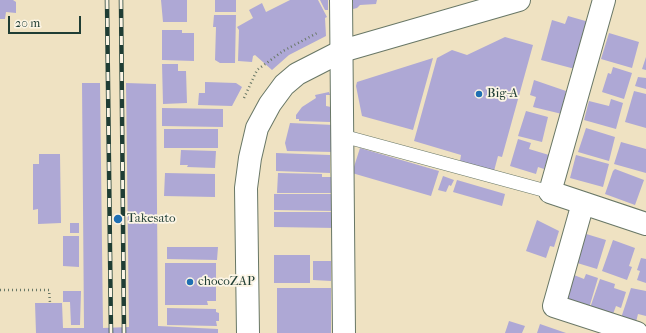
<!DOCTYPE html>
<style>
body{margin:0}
#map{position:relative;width:646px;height:333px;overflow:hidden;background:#efe2c2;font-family:"IM FELL French Canon",serif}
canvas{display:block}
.scale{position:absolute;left:8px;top:16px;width:73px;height:18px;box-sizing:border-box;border:2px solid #1f3d34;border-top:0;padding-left:5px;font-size:12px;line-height:14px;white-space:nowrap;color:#1f3d34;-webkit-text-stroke:3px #fcf5e5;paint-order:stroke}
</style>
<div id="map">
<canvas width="646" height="333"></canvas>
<div class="scale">20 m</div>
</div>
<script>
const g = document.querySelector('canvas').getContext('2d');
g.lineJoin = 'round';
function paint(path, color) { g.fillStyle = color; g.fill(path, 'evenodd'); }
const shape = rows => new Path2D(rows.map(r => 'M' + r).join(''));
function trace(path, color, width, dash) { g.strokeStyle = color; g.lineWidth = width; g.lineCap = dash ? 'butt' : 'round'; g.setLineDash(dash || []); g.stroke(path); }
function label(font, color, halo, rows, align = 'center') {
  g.font = font + ' "IM FELL French Canon",serif'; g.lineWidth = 3.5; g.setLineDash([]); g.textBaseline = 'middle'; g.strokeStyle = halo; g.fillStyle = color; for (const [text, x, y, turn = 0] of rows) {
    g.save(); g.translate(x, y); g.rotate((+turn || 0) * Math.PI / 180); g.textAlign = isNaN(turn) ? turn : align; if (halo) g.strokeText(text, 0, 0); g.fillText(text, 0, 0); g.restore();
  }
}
paint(shape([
 [0,0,13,0,16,2,16,13,6,12,5,19,0,19],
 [161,0,187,0,187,22,163,22],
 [215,0,236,0,236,12,215,12],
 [290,0,318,0,327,17,325,18,326,36,289,55,272,70,255,55,253,56,252,62,238,61,239,30,237,27,253,18,249,10,262,3,266,12],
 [320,0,328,0,328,10,325,10],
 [351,0,377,0,376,4,360,5,357,8,353,9,351,7],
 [214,15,236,15,235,63,220,63,215,60,216,27,213,27],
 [568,16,589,22,575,69,541,60,552,20,565,24],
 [162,30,182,30,182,33,194,33,194,61,162,60],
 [609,33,639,42,632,68,601,59],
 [505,37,533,45,502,157,498,156,494,171,460,161,461,155,414,141,437,58,452,50,467,55],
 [646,57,646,70,642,69],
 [433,58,413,130,362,116,356,86,357,82],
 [162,64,178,64,178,71,186,71,187,103,163,104],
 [613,67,632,73,624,99,602,92,608,73,611,74],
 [638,77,646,78,646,89,635,86],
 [534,80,566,91,565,95,567,96,562,114,533,107,536,97,530,95],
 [205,82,236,83,242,87,232,106,198,105,199,93,205,93],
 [82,83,100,83,103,328,129,327,126,83,156,84,158,326,218,329,218,333,36,333,35,303,62,303,63,328,84,328],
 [634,91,646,94,646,128,625,122],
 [329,92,330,95,326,95,326,106,331,107,330,122,299,121,299,119,296,119,296,115,302,107,316,98,315,95],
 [611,99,623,103,616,129,584,120,589,101,609,106],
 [162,108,223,109,223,127,162,126],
 [526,111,548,117,542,142,518,136],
 [290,123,334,125,333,152,287,151,285,143],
 [586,128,615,137,609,161,578,152],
 [164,129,218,129,218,148,164,148],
 [518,139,531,143,529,149,549,155,544,169,538,167,536,174,510,166],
 [621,142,646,149,646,173,614,164],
 [360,148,439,171,431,196,352,173],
 [181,150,216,151,215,168,187,167,188,165,180,165],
 [276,153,330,155,330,173,276,171],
 [39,154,60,154,61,223,38,224,38,209,33,210,33,164,39,164],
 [576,155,609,164,603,187,570,178],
 [615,169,644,180,635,205,605,194,613,171],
 [165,173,215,174,215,197,164,196],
 [278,173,322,174,322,177,332,177,332,193,277,193],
 [443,176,454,180,451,186,449,185,446,192,438,190],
 [457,180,505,194,502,206,453,192],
 [274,194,334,194,334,211,274,210],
 [274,212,337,212,336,228,274,227],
 [537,220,559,231,554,247,550,246,546,258,526,251],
 [70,223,79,223,79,233,70,233],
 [583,233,606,240,597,269,574,262],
 [63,236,79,236,79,267,63,266],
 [613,240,635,248,629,266,632,267,627,280,602,271],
 [167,247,218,247,217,260,167,259],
 [274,255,310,255,310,283,274,283],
 [641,258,646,259,646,283,637,280,640,271,637,270],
 [313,261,331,261,331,281,313,280],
 [165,263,216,263,216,301,207,301,208,305,165,305],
 [586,274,598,278,589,308,565,304,574,275,584,279],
 [600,279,615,284,614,288,626,292,621,308,616,306,610,322,590,308],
 [277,288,331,288,331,333,277,333],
 [631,288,646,291,646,316,638,314,635,326,620,321],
 [63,291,81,291,80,325,71,325,70,302,63,302],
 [167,308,216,309,216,312,219,313,219,321,216,321,217,326,167,325],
 [509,321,525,326,522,333,505,333],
 [540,324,566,333,537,333]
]), '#aea8d5');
const service = shape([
 [343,136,550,192]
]);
const minor = shape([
 [341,0,344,333],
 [604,0,550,192,646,224],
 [583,203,554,306,637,333]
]);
const tertiary = shape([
 [248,333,246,188,250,158,257,128,270,104,284,85,297,74,342,51,519,0]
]);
trace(service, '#687766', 14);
trace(minor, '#687766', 24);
trace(tertiary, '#687766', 24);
trace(shape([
 [244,98,257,70,283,51,319,32],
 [0,290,49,290,50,303]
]), '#687766', 2.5, [1, 3]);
trace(service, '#fff', 13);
trace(minor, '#fff', 22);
trace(tertiary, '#fff', 22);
const rail = shape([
 [107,0,111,333],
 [121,0,124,333]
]);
trace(rail, '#1f3d34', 4.5);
trace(rail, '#fcf5e5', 3, [9]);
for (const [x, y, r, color] of [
 [479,94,4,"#1f6fb2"],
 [118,219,5,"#1f6fb2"],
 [190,282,4,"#1f6fb2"]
]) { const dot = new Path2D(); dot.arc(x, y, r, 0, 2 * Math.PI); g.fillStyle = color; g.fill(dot); trace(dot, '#fcf5e5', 1.5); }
label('13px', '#1f3d34', '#fcf5e5', [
 ["Big-A",487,94],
 ["Takesato",127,219],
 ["chocoZAP",198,282]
], 'left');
</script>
